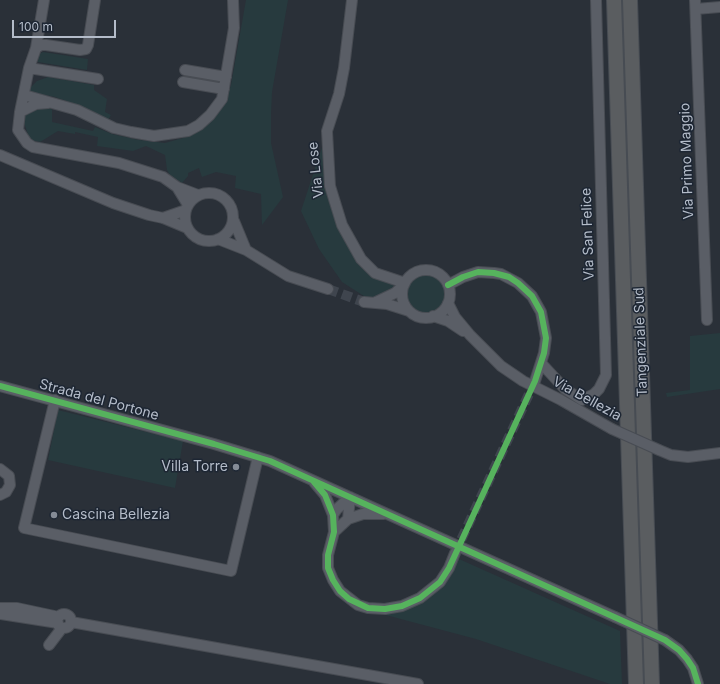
<!DOCTYPE html>
<style>
body{margin:0}
#map{position:relative;width:720px;height:684px;overflow:hidden;background:#2a3038;font-family:Inter,sans-serif}
canvas{display:block}
.scale{position:absolute;left:12px;top:20px;width:104px;height:18px;box-sizing:border-box;border:2px solid #b4bcc9;border-top:0;padding-left:5px;font-size:12px;line-height:14px;white-space:nowrap;color:#b4bcc9;-webkit-text-stroke:3px #1d2633;paint-order:stroke}
</style>
<div id="map">
<canvas width="720" height="684"></canvas>
<div class="scale">100 m</div>
</div>
<script>
const g = document.querySelector('canvas').getContext('2d');
g.lineJoin = 'round';
function paint(path, color) { g.fillStyle = color; g.fill(path, 'evenodd'); }
const shape = rows => new Path2D(rows.map(r => 'M' + r).join(''));
function trace(path, color, width, dash) { g.strokeStyle = color; g.lineWidth = width; g.lineCap = dash ? 'butt' : 'round'; g.setLineDash(dash || []); g.stroke(path); }
function label(font, color, halo, rows, align = 'center') {
  g.font = font + ' Inter,sans-serif'; g.lineWidth = 3; g.setLineDash([]); g.textBaseline = 'middle'; g.strokeStyle = halo; g.fillStyle = color; for (const [text, x, y, turn = 0] of rows) {
    g.save(); g.translate(x, y); g.rotate((+turn || 0) * Math.PI / 180); g.textAlign = isNaN(turn) ? turn : align; if (halo) g.strokeText(text, 0, 0); g.fillText(text, 0, 0); g.restore();
  }
}
paint(shape([
 [246,0,288,0,272,92,271,114,271,143,283,197,262,225,261,194,235,188,236,176,216,172,202,177,199,168,188,173,188,176,182,183,170,175,167,170,165,155,146,146,133,151,97,146,98,137,75,132,75,134,58,131,40,142,34,141,29,137,24,123,24,115,40,107,52,109,52,122,93,131,95,127,112,134,139,140,165,143,190,136,211,121,225,102,231,85],
 [43,52,88,59,87,70,38,62,37,60,39,54],
 [48,77,94,85,94,90,107,99,105,112,111,115,108,120,75,104,55,97,30,92,30,88,37,81],
 [324,141,351,248,391,281,394,286,392,289,382,299,367,298,342,282,319,249,301,211],
 '402 294a24 24 0 1 1 48 0a24 24 0 1 1-48 0Z',
 [720,333,720,389,667,397,666,393,690,390,690,336],
 [58,410,183,441,175,488,48,460],
 [459,559,620,631,622,684,610,684,476,639,382,614,406,609,430,597,445,582]
]), '#273a3e');
trace(shape([
 [328,289,364,302],
 [455,553,535,381]
]), '#3f454e', 10, [10, 5]);
const minor = shape([
 [95,0,88,45,86,49,80,50,46,45,41,45,36,48,29,68,20,112,18,130,27,143,33,147,119,163,163,177,177,187],
 [352,0,344,68,339,94,327,131,330,186,342,225,361,259,375,273,405,283],
 [695,0,707,320],
 [696,9,720,7],
 [36,48,44,0],
 [29,68,98,79],
 [185,70,226,77],
 [183,82,224,89],
 [24,95,77,110,114,128,131,132,154,136,188,131,199,125,210,115,222,99,234,28,233,0],
 [20,112,36,104,48,103],
 [0,155,113,203,149,215,163,218,187,228],
 '185 217a24 24 0 1 1 48 0a24 24 0 1 1-48 0Z',
 [188,205,177,187,198,195],
 [163,218,186,210],
 [234,221,246,250],
 [218,239,246,250,288,276,328,289],
 '402 294a24 24 0 1 1 48 0a24 24 0 1 1-48 0Z',
 [448,285,463,277,478,272,494,273,501,274,518,283,532,296,541,312,546,338,544,353,535,381],
 [364,302,387,304,409,311],
 [376,302,395,293,404,285],
 [448,303,455,317,470,335,501,366,523,381,561,400,612,429],
 [433,316,448,321,463,331],
 [541,363,565,389,582,400,594,394,599,389,606,375,596,0],
 [0,386,214,444,270,461,615,617],
 [55,400,24,528,231,571,258,457],
 [659,450,671,455,688,457,720,453],
 [0,469,9,476,10,485,6,492,0,495],
 [314,482,325,495,333,515,334,532,328,555,328,568,333,580,340,591,358,605,368,608,385,609,402,606,420,598,440,582,449,568,455,553],
 [333,515,337,509,350,497],
 [348,519,350,497],
 [334,532,348,519,363,514,384,514],
 [0,608,17,608,59,617],
 [0,614,58,623],
 '57 621a7 7 0 1 1 14 0a7 7 0 1 1-14 0Z',
 [71,622,418,684],
 [665,640,679,650,687,659,693,668,698,684],
 [49,645,62,628]
]);
const highway = shape([
 [614,0,636,684],
 [630,0,652,684]
]);
trace(minor, '#484c53', 12);
trace(highway, '#474c53', 16);
trace(minor, '#5a5e66', 10);
trace(highway, '#5a5d60', 14);
const minorBridge = shape([
 [612,429,659,450],
 [615,617,665,640]
]);
trace(minorBridge, '#484c53', 12, []);
trace(minorBridge, '#5a5e66', 10);
trace(shape([
 [0,386,214,444,270,461,665,640,679,650,687,659,693,668,698,684],
 [314,482,325,495,333,515,334,532,328,555,328,568,333,580,340,591,349,599,368,608,385,609,402,606,420,598,440,582,449,568,535,381,544,353,546,338,541,312,532,296,518,283,509,277,494,273,478,272,463,277,448,285]
]), '#56b35d', 6);
for (const [x, y, r, color] of [
 [236,467,4,"#848b96"],
 [54,515,4,"#848b96"]
]) { const dot = new Path2D(); dot.arc(x, y, r, 0, 2 * Math.PI); g.fillStyle = color; g.fill(dot); trace(dot, '#1d2633', 1.5); }
label('14px', '#b4bcc9', '#1d2633', [
 ["Via Primo Maggio",687,161,-92],
 ["Via Lose",316,170,-96],
 ["Via San Felice",588,234,-92],
 ["Tangenziale Sud",641,342,-92],
 ["Via Bellezia",587,399,29],
 ["Strada del Portone",99,400,15]
]);
label('14px', '#b4bcc9', '#1d2633', [
 ["Villa Torre",228,467],
 ["Cascina Bellezia",62,515,"left"]
], 'right');
</script>
